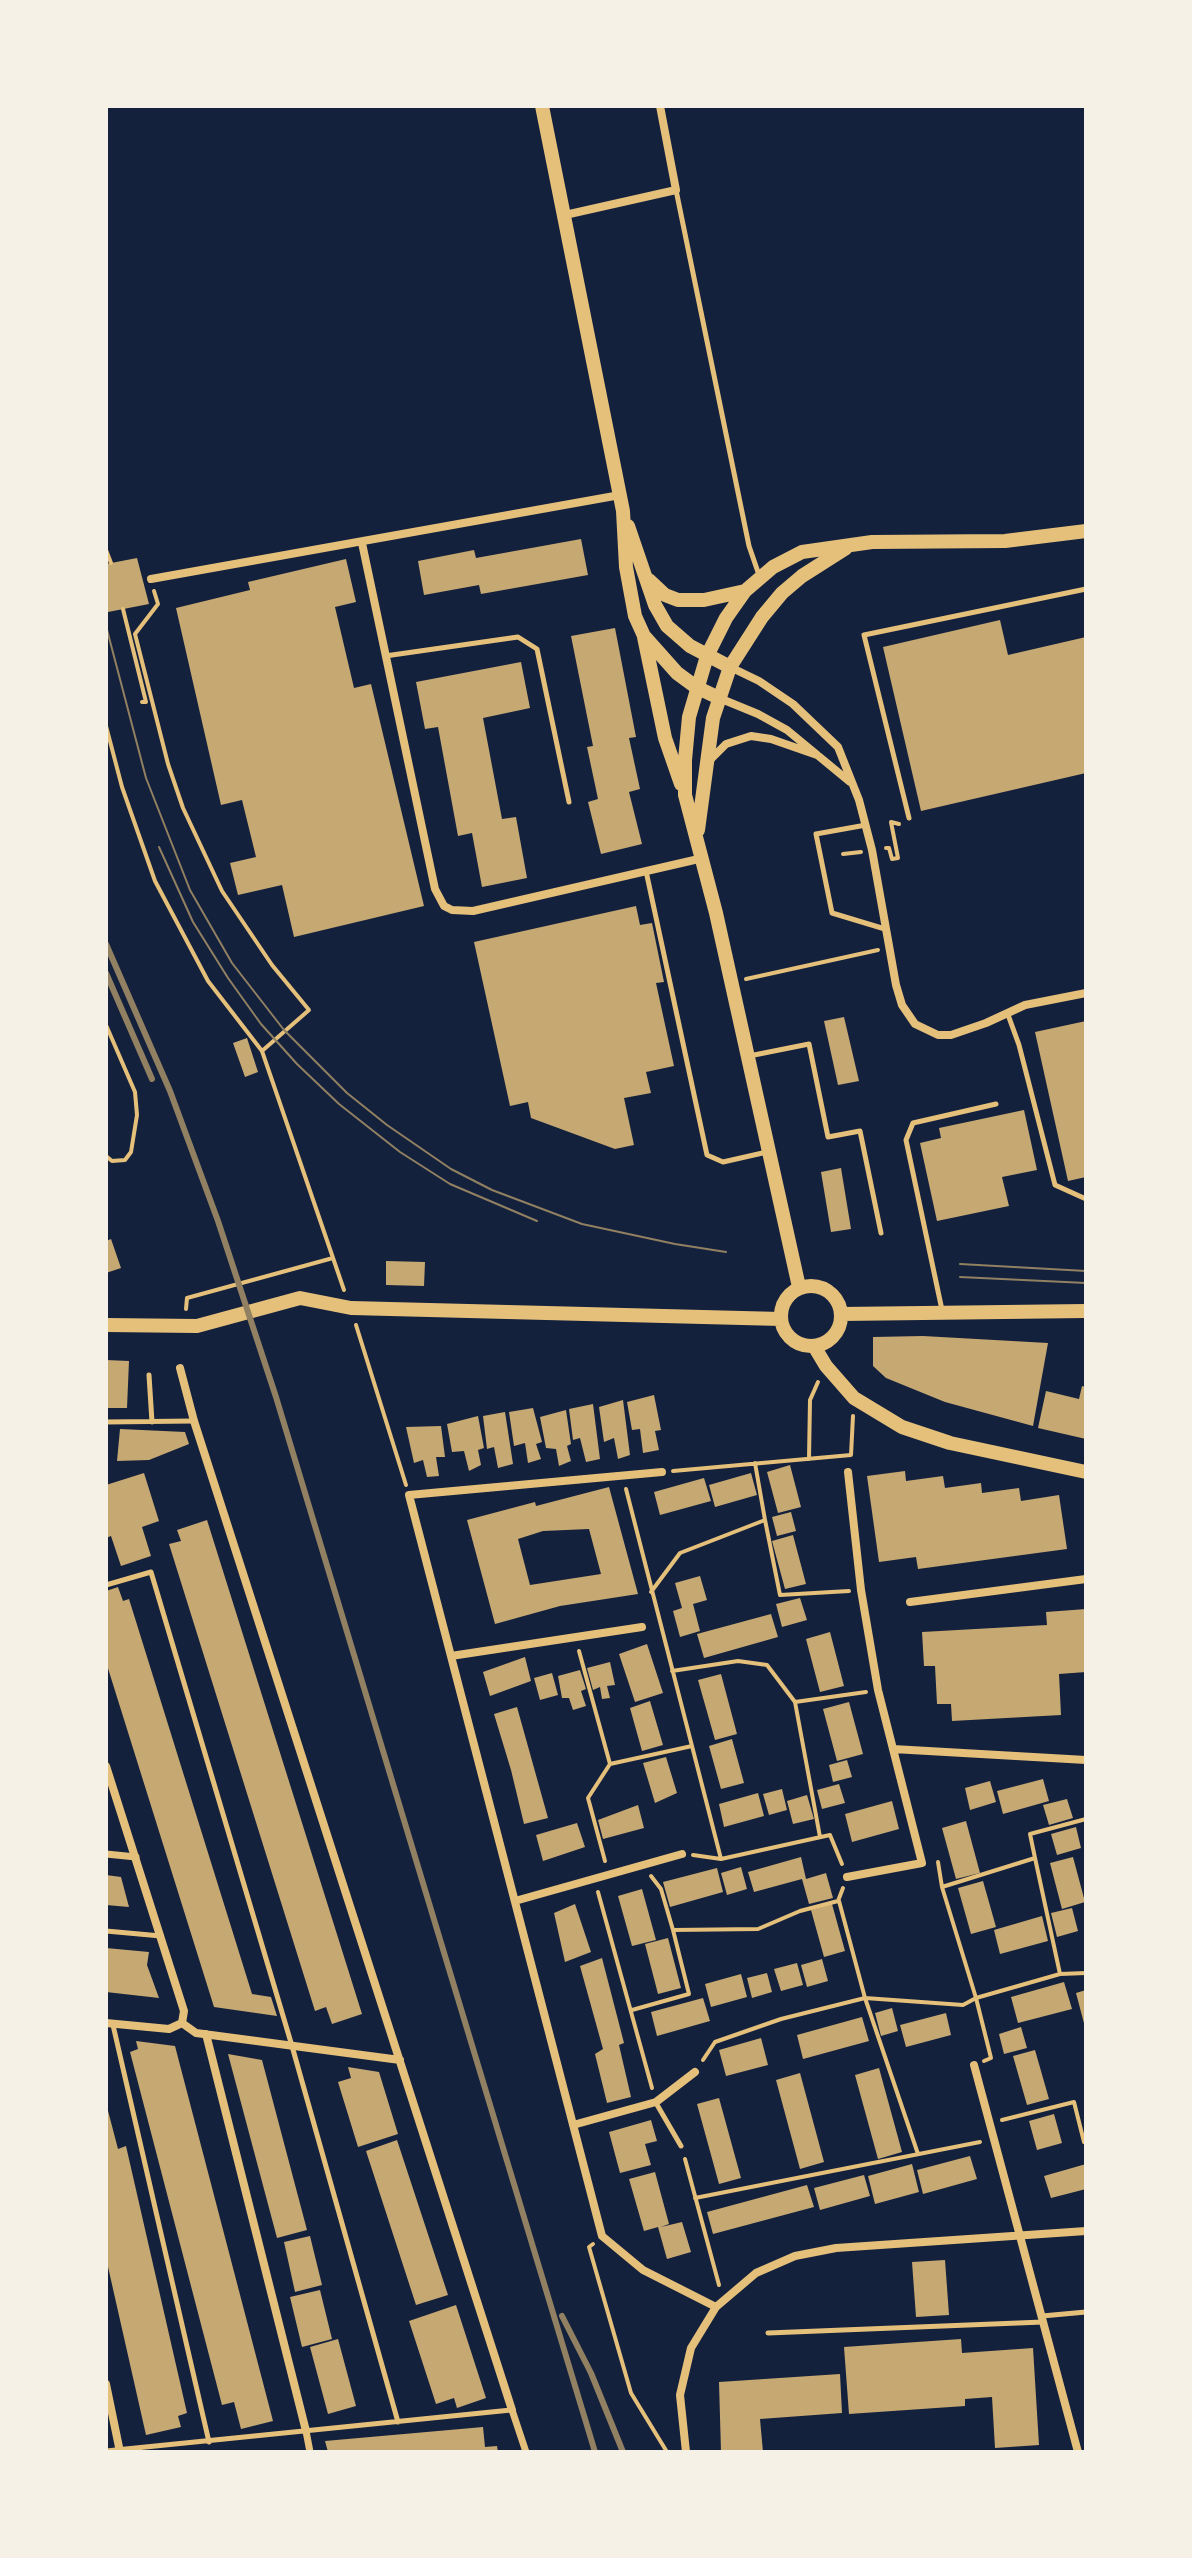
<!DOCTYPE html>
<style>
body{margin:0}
#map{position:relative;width:1192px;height:2558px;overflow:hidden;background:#14213d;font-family:"Space Grotesk",sans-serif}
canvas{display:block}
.frame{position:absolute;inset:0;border:108px solid #f6f1e7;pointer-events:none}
</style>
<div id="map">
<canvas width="1192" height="2558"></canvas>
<div class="frame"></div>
</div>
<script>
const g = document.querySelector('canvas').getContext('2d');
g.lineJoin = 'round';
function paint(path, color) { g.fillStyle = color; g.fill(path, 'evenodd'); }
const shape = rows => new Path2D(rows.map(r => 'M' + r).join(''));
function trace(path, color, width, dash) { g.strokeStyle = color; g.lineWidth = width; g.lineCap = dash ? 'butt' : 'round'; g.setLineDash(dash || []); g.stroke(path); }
paint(shape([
 [581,539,588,575,481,594,479,585,424,595,418,561,474,550,476,558],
 [137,558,149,604,108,612,106,564],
 [346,559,356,602,335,607,354,688,371,684,424,906,294,937,282,885,238,895,230,863,256,857,242,800,221,805,176,608,250,590,248,582],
 [1000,620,1008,655,1086,637,1086,773,921,811,883,647],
 [615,628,636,737,629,738,640,789,629,792,642,844,601,854,588,802,598,799,587,747,593,746,571,636],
 [521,662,530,708,483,718,502,819,516,817,527,878,482,887,472,833,458,836,438,727,425,729,416,682],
 [636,906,640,925,652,923,664,982,656,983,674,1066,646,1072,651,1093,624,1098,634,1145,615,1149,531,1118,528,1102,510,1106,474,942],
 [844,1017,859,1081,838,1085,824,1021],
 [1086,1021,1086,1177,1068,1181,1035,1032],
 [247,1038,258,1072,245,1077,233,1043],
 [1024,1110,1037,1170,1002,1177,1009,1206,937,1221,920,1143,941,1138,939,1128],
 [841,1168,851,1229,831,1232,821,1172],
 [111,1239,121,1268,106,1273,106,1241],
 [386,1261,425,1262,424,1286,386,1285],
 [923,1336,1048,1343,1033,1426,945,1402,886,1378,873,1366,873,1337],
 [106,1360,129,1361,127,1408,106,1408],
 [1082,1386,1086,1387,1086,1439,1038,1428,1046,1391,1079,1399],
 [654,1395,661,1430,655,1431,659,1450,643,1453,640,1429,632,1430,627,1402],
 [623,1400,630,1455,618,1459,614,1438,604,1442,599,1407],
 [593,1404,600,1459,586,1462,580,1438,573,1440,569,1409],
 [533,1408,542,1442,536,1444,541,1459,528,1463,525,1443,514,1446,509,1412],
 [566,1410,571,1444,567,1446,571,1461,559,1466,556,1449,546,1448,540,1417],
 [505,1412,513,1464,498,1468,494,1447,487,1449,483,1416],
 [478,1416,484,1448,478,1450,481,1465,469,1471,464,1451,452,1452,447,1424],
 [441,1426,445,1457,436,1457,439,1476,427,1477,423,1460,414,1463,406,1427],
 [120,1429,185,1432,189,1444,149,1460,117,1461],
 [790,1465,801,1507,778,1513,767,1472],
 [905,1471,906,1481,943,1476,945,1488,981,1483,982,1493,1019,1488,1021,1501,1059,1495,1067,1549,918,1569,916,1557,879,1562,867,1476],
 [144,1473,159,1521,142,1527,151,1556,121,1566,111,1536,106,1538,106,1485],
 [751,1473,757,1495,715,1507,709,1485],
 [704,1478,711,1501,660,1515,654,1492],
 [609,1487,638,1594,560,1606,495,1624,467,1520,535,1502,536,1506],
 [589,1529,601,1574,530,1585,518,1539,543,1531],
 [791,1512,796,1531,777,1536,772,1517],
 [207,1520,362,2014,332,2024,326,2007,315,2011,169,1544,181,1541,177,1530],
 [793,1535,806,1584,785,1589,772,1541],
 [700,1576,707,1600,693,1604,700,1631,680,1637,673,1611,682,1608,675,1583],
 [118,1587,123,1601,129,1599,252,1994,271,1997,277,2016,214,2007,106,1662,106,1591],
 [800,1598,807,1620,782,1627,776,1604],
 [1086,1609,1086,1672,1059,1674,1061,1715,952,1721,951,1704,937,1704,935,1666,924,1666,922,1632,1047,1625,1046,1612],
 [771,1614,778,1637,704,1658,697,1634],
 [830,1632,844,1686,820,1692,806,1639],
 [647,1644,663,1693,635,1702,619,1654],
 [525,1657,531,1681,490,1696,483,1672],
 [610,1662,615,1685,607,1686,610,1698,602,1699,600,1687,593,1690,587,1668],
 [580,1670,586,1689,581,1691,586,1706,573,1710,569,1698,562,1698,558,1676],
 [552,1673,558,1695,540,1700,534,1678],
 [721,1674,737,1734,715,1740,698,1680],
 [650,1701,663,1745,642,1751,630,1708],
 [849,1702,863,1754,837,1761,823,1709],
 [517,1707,548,1818,524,1824,511,1770,494,1714],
 [732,1739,744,1783,721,1789,709,1746],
 [666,1757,677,1793,655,1803,643,1763],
 [847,1760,852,1777,833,1782,829,1765],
 [1043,1779,1049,1801,1003,1814,997,1791],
 [990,1781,996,1802,970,1810,965,1788],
 [839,1784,845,1803,822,1809,817,1790],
 [782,1789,787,1810,769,1815,763,1794],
 [758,1793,764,1816,724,1827,719,1804],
 [807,1795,814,1819,793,1824,787,1801],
 [1067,1799,1073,1818,1049,1825,1043,1805],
 [892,1801,899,1829,852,1842,845,1814],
 [638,1805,644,1828,603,1839,598,1820],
 [966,1821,980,1873,956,1879,942,1828],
 [577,1823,585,1847,543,1861,536,1835],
 [1076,1827,1081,1848,1057,1855,1051,1834],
 [801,1857,806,1879,826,1873,833,1898,809,1904,802,1879,754,1892,748,1872],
 [1073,1857,1085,1902,1062,1909,1050,1863],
 [741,1867,747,1889,727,1895,721,1873],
 [717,1868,723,1892,670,1907,663,1882],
 [106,1875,121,1877,129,1907,106,1905],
 [983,1881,996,1927,971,1934,958,1888],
 [642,1889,656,1940,632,1946,618,1896],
 [575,1904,591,1952,565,1962,554,1913],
 [832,1904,845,1951,824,1957,811,1910],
 [1072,1908,1078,1931,1057,1937,1051,1913],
 [1042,1916,1048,1941,1000,1954,994,1930],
 [668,1938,681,1988,658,1994,645,1944],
 [106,1948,149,1952,147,1965,159,1998,106,1992],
 [602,1958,624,2043,619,2045,631,2097,607,2103,595,2054,603,2049,580,1966],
 [822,1959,828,1981,807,1987,801,1965],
 [797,1963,803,1985,781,1991,774,1969],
 [767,1973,772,1992,752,1998,747,1978],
 [741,1974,747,1997,711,2007,705,1984],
 [1064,1982,1072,2009,1018,2023,1011,1997],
 [1086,1990,1086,2027,1085,2027,1076,1993],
 [703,1998,710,2021,657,2036,651,2012],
 [892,2008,898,2031,881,2036,875,2013],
 [946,2013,951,2035,906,2047,900,2025],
 [862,2017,869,2041,803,2059,797,2035],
 [1021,2027,1027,2048,1004,2054,999,2034],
 [761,2038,768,2065,726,2076,719,2050],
 [136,2041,175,2046,273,2421,241,2429,234,2402,222,2405,130,2052,138,2049],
 [1035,2050,1049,2099,1027,2105,1013,2056],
 [228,2054,262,2060,307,2230,277,2238],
 [348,2067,379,2072,398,2134,358,2147,338,2082,351,2078],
 [879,2068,902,2152,878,2159,855,2075],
 [800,2073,824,2162,800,2169,776,2080],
 [719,2098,741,2178,719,2184,697,2104],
 [106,2103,118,2149,126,2146,187,2413,178,2416,181,2427,146,2435,106,2258],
 [1054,2114,1062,2143,1037,2150,1029,2121],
 [651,2120,657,2141,645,2144,651,2165,620,2173,609,2132],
 [397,2140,448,2295,416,2305,366,2151],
 [970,2156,977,2179,923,2194,917,2170],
 [912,2164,919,2192,875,2204,868,2176],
 [1086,2164,1086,2189,1051,2198,1044,2176],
 [655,2172,669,2224,661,2227,682,2222,691,2252,667,2259,658,2227,644,2231,629,2179],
 [864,2175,870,2196,820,2210,814,2188],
 [807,2185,814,2207,713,2234,707,2212],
 [310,2236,322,2285,295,2292,284,2242],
 [945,2260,949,2315,916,2317,912,2262],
 [320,2290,332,2339,302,2347,290,2297],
 [456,2305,486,2398,457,2408,454,2398,436,2404,409,2321],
 [338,2339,356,2406,328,2414,310,2347],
 [961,2339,962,2353,1033,2348,1039,2445,995,2448,992,2397,965,2399,965,2406,849,2414,844,2347],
 [840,2374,842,2413,760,2419,763,2452,721,2452,719,2382],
 [483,2427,485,2447,497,2446,498,2452,328,2452,325,2441]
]), '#c6a872');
trace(shape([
 [106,550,111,563],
 [154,591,158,604,135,634,168,764,183,808,222,891,272,965,309,1010,262,1051],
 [123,609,146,702,142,702],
 [106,726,122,787,155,881,208,981,262,1051,344,1290],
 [886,848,889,848,892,859,898,858],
 [843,854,861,852],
 [898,858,891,822,899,824],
 [746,979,878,950],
 [106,1025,135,1092,137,1115,131,1152,125,1160,112,1161,106,1156],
 [186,1309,187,1298,333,1258],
 [356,1325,406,1485],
 [809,1459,810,1400,818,1382],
 [673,1471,851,1455,853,1416],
 [626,1489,721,1859],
 [765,1520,780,1595,849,1591],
 [651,1592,680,1553,765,1520,755,1463],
 [579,1651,610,1764,588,1798,605,1861],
 [672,1671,738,1661,767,1665,795,1702,866,1692],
 [795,1702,820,1837],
 [610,1764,692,1746],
 [693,1855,721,1859,830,1835,842,1864],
 [1035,1858,1030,1834,1086,1819],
 [938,1862,942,1887,976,1998,991,2058,984,2061],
 [651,1876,661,1889,673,1930,758,1929,800,1911,838,1901,843,1888],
 [942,1887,1035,1858,1060,1974],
 [598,1892,652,2088],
 [839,1901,865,1998,918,2154],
 [632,2010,689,1994,673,1930],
 [703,2060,715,2042,781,2019,865,1998,963,2005,976,1998,1060,1974,1086,1973],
 [1002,2120,1074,2102,1084,2142,1086,2141],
 [685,2159,719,2285],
 [695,2198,980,2142],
 [593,2244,589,2247,631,2393,667,2452]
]), '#e5c07b', 4);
trace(shape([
 [676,190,749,546,759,575],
 [385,656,518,637,537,649,569,802],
 [909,818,864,635,1086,589],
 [866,825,816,834,832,913,885,929],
 [646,871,707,1155,723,1162,767,1152],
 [1007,1012,1019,1045,1055,1185,1086,1199],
 [749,1056,809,1044,828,1137,860,1131,881,1233],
 [942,1310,906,1140,913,1123,996,1104],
 [149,1375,152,1422],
 [106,1422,193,1421],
 [106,1585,151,1572,292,2046,398,2422],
 [106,1931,161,1936],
 [113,2025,209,2442],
 [656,2103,681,2146],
 [1042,2316,1086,2312],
 [768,2333,1043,2322],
 [106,2451,511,2410]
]), '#e5c07b', 5);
trace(shape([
 [106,1854,136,1857],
 [512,2410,526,2452],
 [306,2431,310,2452]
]), '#e5c07b', 7);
trace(shape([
 [565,215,676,190,660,106],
 [362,543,435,889,444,906,452,910,473,911,703,858],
 [151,579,620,495],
 [730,667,759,681,793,704,838,747,859,800,872,850,896,985,902,1005,915,1024,938,1035,951,1035,986,1023,1025,1005,1086,993],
 [719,698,758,714,787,730,850,782],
 [710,760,726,744,751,736,771,739,817,755],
 [180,1368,194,1421,512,2410],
 [662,1472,409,1495,602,2236,643,2270,716,2307],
 [910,1602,1086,1579],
 [451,1656,642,1627],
 [893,1749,1086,1760],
 [106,1766,184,2011,182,2023],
 [847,1877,922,1863,878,1690,861,1590,848,1472],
 [515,1901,682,1854],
 [106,2023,169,2029,182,2023],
 [182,2023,196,2033,400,2060],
 [206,2034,306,2431],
 [974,2065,1078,2452],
 [573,2125,656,2102,695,2072],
 [106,2384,120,2452],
 [686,2452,680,2395,691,2348,716,2307,756,2273,795,2256,836,2248,1086,2231]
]), '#e5c07b', 8);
trace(shape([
 [814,1346,826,1366,854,1398,902,1427,950,1443,1086,1472]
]), '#e5c07b', 14);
trace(shape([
 [542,106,623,511,626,567,635,616,644,636,677,673,696,687,719,698],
 [628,526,655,605,667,626,690,646,730,667],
 [649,580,665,595,678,600,704,600,745,591],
 [644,637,665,738,681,784],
 [698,830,713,718,730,667,762,617,782,593,802,576,846,548],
 '781 1316a30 30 0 1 1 60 0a30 30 0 1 1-60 0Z',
 [799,1287,716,913,685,795,685,760,689,717,707,656,726,618,745,591,773,567,802,552,872,542,1005,541,1086,531],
 [841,1314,1086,1311],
 [106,1325,197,1326,300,1298,351,1308,781,1319]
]), '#e5c07b', 14);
trace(shape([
 [106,626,146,778,190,890,232,963,284,1030,347,1093,387,1125,451,1169,492,1190,582,1224,675,1244,726,1252],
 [159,847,193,922,228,978,261,1024,297,1064,339,1104,400,1152,450,1184,537,1221],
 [960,1264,1086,1271],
 [960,1277,1086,1283]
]), '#918062', 2);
trace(shape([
 [106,944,170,1091,218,1221,276,1397,595,2452],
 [106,973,152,1079],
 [562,2316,591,2373,623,2452]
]), '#918062', 6);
</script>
